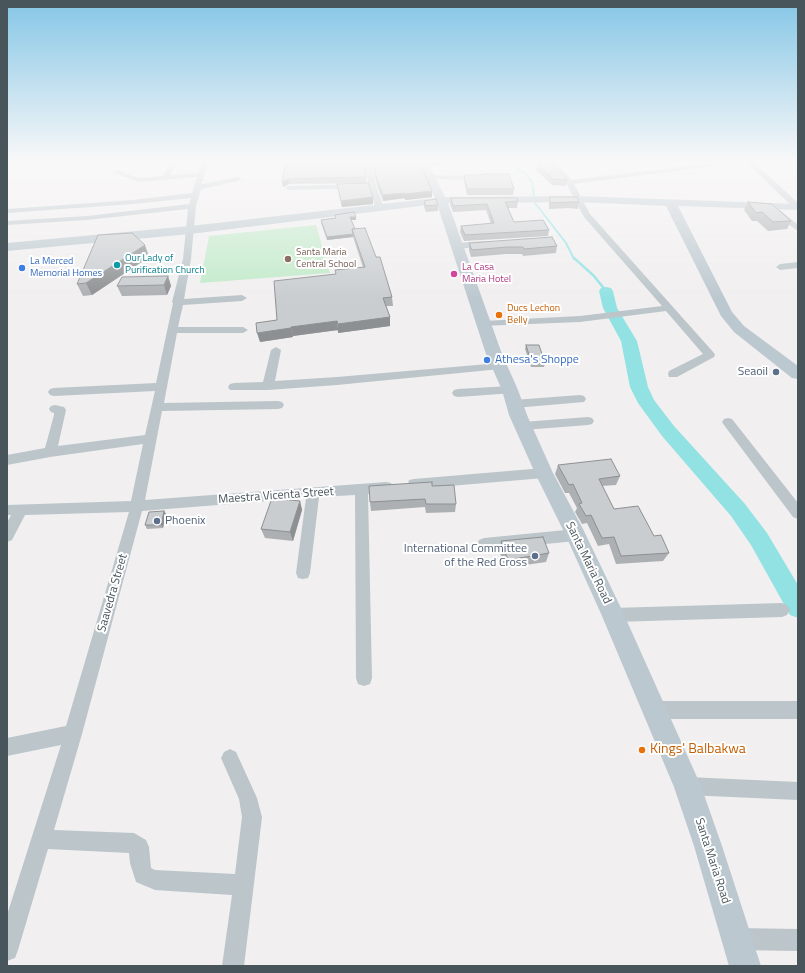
<!DOCTYPE html>
<style>
body{margin:0}
#map{position:relative;width:805px;height:973px;overflow:hidden;background:#f1efef;font-family:"Titillium Web",sans-serif}
canvas{display:block}
.frame{position:absolute;inset:0;border:8px solid #48555a;pointer-events:none}
</style>
<div id="map">
<canvas width="805" height="973"></canvas>
<div class="frame"></div>
</div>
<script>
const g = document.querySelector('canvas').getContext('2d');
g.lineJoin = 'round';
function paint(path, color) { g.fillStyle = color; g.fill(path, 'evenodd'); }
const shape = rows => new Path2D(rows.map(r => 'M' + r).join(''));
function trace(path, color, width, dash) { g.strokeStyle = color; g.lineWidth = width; g.lineCap = dash ? 'butt' : 'round'; g.setLineDash(dash || []); g.stroke(path); }
function label(font, color, halo, rows, align = 'center') {
  g.font = font + ' "Titillium Web",sans-serif'; g.lineWidth = 4; g.setLineDash([]); g.textBaseline = 'middle'; g.strokeStyle = halo; g.fillStyle = color; for (const [text, x, y, turn = 0] of rows) {
    g.save(); g.translate(x, y); g.rotate((+turn || 0) * Math.PI / 180); g.textAlign = isNaN(turn) ? turn : align; if (halo) g.strokeText(text, 0, 0); g.fillText(text, 0, 0); g.restore();
  }
}
paint(shape([
 [316,225,330,273,200,283,209,236]
]), '#c1eac9');
trace(shape([
 [511,162,517,169,525,173,532,182,535,203,566,243,574,259]
]), '#92e2e3', 2);
trace(shape([
 [574,258,594,276,606,291]
]), '#92e2e3', 2.5);
paint(shape([
 [606,287,611,288,613,291,617,308,637,341,648,387,654,400,674,426,745,504,767,533,798,585,798,618,790,615,751,545,731,516,662,436,638,403,630,387,621,341,603,308,599,291,601,288,606,287]
]), '#92e2e3');
paint(shape([
 [170,162,177,162,170,175,198,173,202,162,208,162,202,184,238,177,242,179,238,181,201,189,196,206,191,259,184,299,242,295,247,298,242,301,183,305,178,327,243,327,248,330,243,333,177,333,164,403,278,401,282,402,284,405,282,408,278,409,162,411,145,500,386,482,391,483,393,487,391,491,368,494,372,678,370,684,364,686,358,684,356,678,355,495,319,497,310,573,308,578,303,579,298,578,296,573,306,498,142,511,82,734,54,830,134,833,146,840,149,847,151,868,155,870,235,874,242,817,239,799,221,758,224,752,230,749,236,752,257,798,262,817,244,966,222,966,232,895,155,890,136,882,130,863,129,853,48,849,18,950,15,958,7,961,7,915,61,745,7,756,7,738,66,726,129,512,25,515,12,540,7,542,7,523,11,515,7,515,7,505,131,501,143,444,50,457,7,465,7,455,45,448,54,415,54,413,51,412,49,409,51,406,55,405,64,407,66,410,58,446,145,435,155,391,54,396,50,395,48,392,50,389,54,388,156,383,173,303,172,302,183,259,188,209,87,220,7,225,7,221,87,216,189,204,191,198,133,204,7,213,7,209,133,200,192,193,197,177,138,182,113,172,117,170,139,178,163,176,170,162],
 [365,162,372,162,376,186,384,208,383,210,377,210,376,208,369,188,289,190,285,188,289,186,368,184,365,162],
 [422,162,468,162,465,164,424,166,421,164,422,162],
 [549,162,556,162,571,180,716,163,716,165,714,166,574,184,590,214,714,353,715,355,714,357,677,377,669,377,668,374,669,371,703,354,666,311,580,322,480,326,479,324,484,321,580,316,662,306,584,217,566,183,549,162],
 [746,162,754,162,798,203,798,209,795,209,746,162],
 [427,175,480,176,484,178,480,180,430,179,427,179,427,175],
 [774,210,780,210,798,225,798,231,774,214,774,210],
 [486,241,490,244,489,246,456,249,452,246,456,243,486,241],
 [798,262,798,268,780,270,776,267,780,264,798,262],
 [276,347,281,350,275,381,337,377,500,363,504,364,505,366,504,368,500,369,337,385,268,390,230,390,228,387,230,384,234,383,263,382,271,350,276,347],
 [510,386,514,387,516,390,514,393,458,397,454,396,452,393,454,390,458,389,510,386],
 [580,395,584,396,586,399,584,402,514,408,510,407,508,404,510,401,514,400,580,395],
 [588,417,592,418,594,421,592,424,588,425,523,430,519,429,517,426,519,423,523,422,588,417],
 [728,418,732,419,798,503,798,519,793,517,724,425,722,422,724,419,728,418],
 [544,468,549,470,550,473,549,476,544,478,414,489,409,488,408,484,409,480,414,479,544,468],
 [576,529,581,531,583,535,581,539,576,541,484,550,479,548,477,544,479,540,484,538,576,529],
 [782,603,787,605,790,610,787,615,782,617,613,622,608,620,605,615,608,610,613,608,782,603],
 [654,701,798,701,798,719,654,719,648,716,645,710,648,704,654,701],
 [687,777,798,782,798,800,687,795,680,793,678,786,680,779,687,777],
 [737,928,798,929,798,951,737,950,729,947,726,939,729,931,737,928]
]), '#bbc5ca');
paint(shape([
 [418,162,428,162,445,197,577,196,798,204,798,210,678,206,732,312,744,326,798,366,798,379,792,378,734,332,721,316,666,206,577,202,448,203,502,354,518,390,527,415,553,473,583,529,621,608,701,786,722,846,761,966,729,966,694,846,674,787,602,616,566,536,535,473,509,415,502,390,486,354,437,204,190,234,7,251,7,243,190,226,435,198,418,162]
]), '#bcc8cf');
paint(shape([
 [285,162,366,177,366,183,289,184,283,187],
 [372,162,415,162,415,165,420,170,432,191,432,197,405,200,405,198,383,201,377,186],
 [537,164,567,180,566,186,552,185,536,170],
 [464,175,514,189,513,195,467,195,464,181],
 [337,184,373,197,373,204,342,207,338,190],
 [550,197,579,202,578,209,569,208,549,209,549,204],
 [451,198,518,201,517,208,508,208,514,222,549,230,548,236,464,241,460,232,461,226,491,224,486,210,453,212,450,204],
 [424,201,438,205,438,211,426,212,424,207],
 [748,202,791,221,787,229,768,231,757,221,752,221,744,210],
 [335,215,356,217,356,220,351,220,355,229,376,257,392,297,393,306,386,306,390,317,390,326,338,333,338,330,293,336,293,337,260,342,277,320,336,274,335,270,363,267,353,237,327,240,321,223,321,220,335,218],
 [469,243,557,246,556,253,523,256,522,254,506,254,471,257,469,250],
 [149,257,92,295,83,296,77,284],
 [168,276,171,286,167,295,122,296,117,286],
 [526,345,545,363,544,367,531,367,525,349],
 [558,465,620,476,616,485,602,486,614,509,654,536,669,553,663,561,616,564,609,544,598,546,587,523,582,524,575,512,577,508,569,493,565,493,555,474],
 [432,486,456,504,455,512,426,513,425,507,371,511,370,502],
 [300,501,302,510,293,541,265,538,261,529],
 [164,511,166,514,163,528,147,529,145,525],
 [501,541,549,553,546,562,505,568,499,550]
]), '#adb0b3');
paint(shape([
 [288,179,289,184,283,187,282,182],
 [432,191,432,197,405,200,405,194],
 [405,193,405,198,383,201,383,195],
 [373,197,373,204,342,207,341,201],
 [350,217,356,217,356,220,350,220],
 [353,234,353,237,327,240,327,237],
 [145,245,149,257,92,295,86,283],
 [168,276,171,286,167,295,164,285],
 [390,317,390,326,338,333,338,324],
 [337,321,338,330,293,336,291,327],
 [291,328,293,337,260,342,257,333],
 [300,501,302,510,293,541,290,532],
 [164,511,166,514,163,528,161,525]
]), '#8d9092');
const building = shape([
 [285,162,364,162,366,177,288,179,282,182,285,162],
 [373,162,415,162,415,165,417,165,420,170,423,170,432,191,405,194,405,193,383,195,377,180,373,162],
 [549,162,555,168,558,168,567,180,553,179,537,164,549,162],
 [484,174,509,174,514,189,467,189,464,175,481,175,484,174],
 [368,183,373,197,341,201,337,184,368,183],
 [550,197,577,197,579,202,571,202,550,203,550,197],
 [451,198,517,198,518,201,505,202,514,222,543,220,549,230,465,235,461,226,494,223,487,204,453,206,451,198],
 [436,199,438,205,426,206,424,201,436,199],
 [748,202,772,204,791,221,773,222,762,212,756,213,748,202],
 [354,212,356,217,350,217,355,229,352,229,353,234,327,237,321,220,336,218,335,215,354,212],
 [365,228,376,257,380,257,392,297,383,298,390,317,338,324,337,321,291,327,291,328,257,333,256,323,277,320,274,281,336,274,335,270,365,267,352,229,365,228],
 [132,233,145,245,86,283,77,284,98,235,132,233],
 [552,237,557,246,524,249,523,247,507,247,472,250,469,243,552,237],
 [168,276,164,285,117,286,122,277,168,276],
 [526,345,539,345,545,363,532,364,526,345],
 [611,459,620,476,599,479,614,509,638,506,654,536,661,535,669,553,621,556,614,537,602,538,591,515,586,516,579,504,582,503,573,484,569,485,558,465,611,459],
 [432,482,432,486,454,485,456,504,426,504,425,499,370,502,369,486,432,482],
 [272,498,300,501,290,532,261,529,272,498],
 [164,511,161,525,145,525,149,512,164,511],
 [543,537,549,553,508,560,501,541,543,537]
]);
paint(building, '#c9cdd0');
trace(building, '#8d9092', 1);
const sky = g.createLinearGradient(0, 0, 0, 299);
sky.addColorStop(0, '#85c6e6');
sky.addColorStop(0.54, '#f9f8f8');
sky.addColorStop(1, '#f9f8f800');
g.fillStyle = sky;
g.fillRect(0, 0, 805, 299);
for (const [x, y, r, color] of [
 [288,259,4,"#8d6e63"],
 [117,265,4,"#0f9aa8"],
 [22,268,4,"#3f7fe0"],
 [454,274,4,"#d1479c"],
 [499,315,4,"#e8710a"],
 [487,360,4,"#3f7fe0"],
 [776,372,4,"#5c6f8a"],
 [157,521,4,"#5c6f8a"],
 [535,556,4,"#5c6f8a"],
 [642,750,4,"#e8710a"]
]) { const dot = new Path2D(); dot.arc(x, y, r, 0, 2 * Math.PI); g.fillStyle = color; g.fill(dot); trace(dot, '#fff', 1.5); }
label('10px', '#785e54', '#fff', [
 ["Santa Maria",296,253],
 ["Central School",296,265]
], 'left');
label('10px', '#0d838f', '#fff', [
 ["Our Lady of",125,259],
 ["Purification Church",125,271]
], 'left');
label('10px', '#366cbe', '#fff', [
 ["La Merced",30,262],
 ["Memorial Homes",30,274]
], 'left');
label('10px', '#b23c85', '#fff', [
 ["La Casa",462,268],
 ["Maria Hotel",462,280]
], 'left');
label('10px', '#c56008', '#fff', [
 ["Ducs Lechon",507,309],
 ["Belly",507,321]
], 'left');
label('12px', '#366cbe', '#fff', [
 ["Athesa's Shoppe",495,360]
], 'left');
label('12px', '#4e5e75', '#fff', [
 ["Seaoil",768,372],
 ["Phoenix",165,521,"left"],
 ["International Committee",527,549],
 ["of the Red Cross",527,563]
], 'right');
label('12px', '#48555a', '#fff', [
 ["Maestra Vicenta Street",276,496,-4],
 ["Santa Maria Road",588,563,64],
 ["Saavedra Street",113,593,-74],
 ["Santa Maria Road",712,861,72]
]);
label('14px', '#c56008', '#fff', [
 ["Kings' Balbakwa",650,750]
], 'left');
</script>
